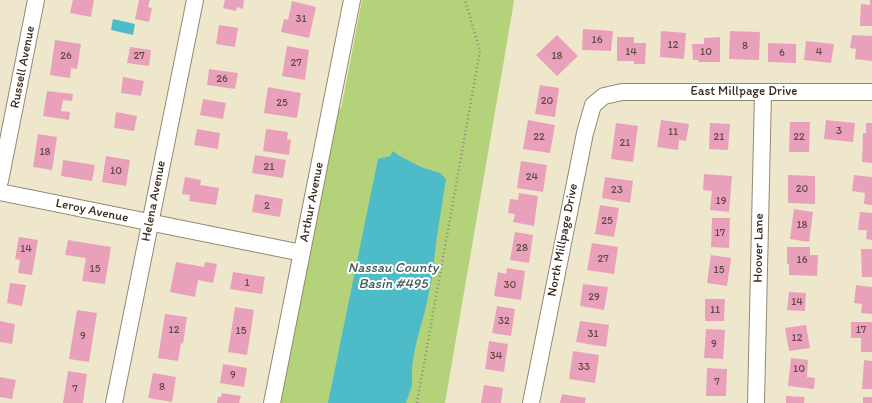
<!DOCTYPE html>
<style>
body{margin:0}
canvas{display:block;background:#efe7cc}
</style>
<canvas width="872" height="403"></canvas>
<script>
const g = document.querySelector('canvas').getContext('2d');
g.lineJoin = 'round';
function paint(path, color) { g.fillStyle = color; g.fill(path, 'evenodd'); }
const shape = rows => new Path2D(rows.map(r => 'M' + r).join(''));
function trace(path, color, width, dash) { g.strokeStyle = color; g.lineWidth = width; g.lineCap = dash ? 'butt' : 'round'; g.setLineDash(dash || []); g.stroke(path); }
function label(font, color, halo, rows, align = 'center') {
  g.font = font + ' Itim,sans-serif'; g.lineWidth = 4; g.setLineDash([]); g.textBaseline = 'middle'; g.strokeStyle = halo; g.fillStyle = color; for (const [text, x, y, turn = 0] of rows) {
    g.save(); g.translate(x, y); g.rotate((+turn || 0) * Math.PI / 180); g.textAlign = isNaN(turn) ? turn : align; if (halo) g.strokeText(text, 0, 0); g.fillText(text, 0, 0); g.restore();
  }
}
paint(shape([
 [362,0,514,0,511,19,445,403,277,403,333,107,341,109]
]), '#b4d279');
paint(shape([
 [113,19,135,24,133,35,111,30],
 [393,151,398,155,421,167,440,173,446,179,436,243,432,277,426,307,415,348,412,367,412,385,406,403,328,403,378,159,390,156]
]), '#4ebbc9');
paint(shape([
 [73,0,94,0,91,17,70,13],
 [139,0,150,0,148,7,152,8,149,22,135,19],
 [225,0,244,0,243,9,237,7,236,11,223,8],
 [870,0,872,0,872,26,860,26,861,4,870,5],
 [292,1,316,7,309,38,281,32,284,19,288,20],
 [219,25,238,28,235,47,216,44],
 [583,29,613,31,611,51,582,50],
 [661,31,686,33,684,59,660,57],
 [730,31,760,32,759,60,729,59],
 [557,35,578,56,557,76,536,55],
 [852,35,872,36,872,61,855,59,856,49,850,48],
 [617,37,634,37,634,43,646,43,645,64,634,64,634,61,617,61],
 [720,37,720,62,698,62,699,60,693,60,692,44,704,44,704,38],
 [55,40,81,44,77,69,71,68,70,78,50,75],
 [806,41,834,44,831,63,804,60],
 [768,43,796,44,796,63,768,62],
 [287,46,309,50,305,80,282,76],
 [130,47,151,50,149,66,127,63],
 [209,69,238,73,235,89,207,85],
 [123,77,144,81,141,96,121,93],
 [540,85,559,88,555,117,535,114],
 [268,87,301,93,297,118,264,113],
 [47,91,73,94,72,101,63,100,61,111,70,112,69,120,43,116],
 [203,99,226,103,223,119,200,115],
 [116,112,137,116,134,131,114,128],
 [528,120,555,125,550,153,523,149],
 [661,120,689,124,686,141,679,140,678,150,657,147],
 [826,120,855,123,853,142,824,139],
 [790,122,810,122,809,152,789,152],
 [616,123,638,126,633,162,611,159],
 [710,123,730,124,728,150,709,149],
 [866,123,872,123,872,163,862,162,863,133,866,133],
 [197,129,220,133,218,149,194,145],
 [266,129,288,132,287,139,291,140,289,155,263,151],
 [38,134,57,137,52,170,33,167],
 [255,155,286,160,283,178,252,173],
 [106,156,130,160,126,186,102,182],
 [63,160,95,165,92,181,61,176],
 [521,161,547,165,543,192,517,188],
 [704,174,732,176,729,212,710,210,712,191,703,190],
 [788,175,815,176,815,204,788,203],
 [854,175,872,177,872,205,864,204,865,193,852,191],
 [185,177,201,180,200,185,219,188,216,205,189,201,190,195,182,194],
 [605,177,633,181,630,203,602,198],
 [519,193,538,196,534,226,513,222,515,214,508,213,510,199,518,200],
 [255,194,283,199,280,217,252,212],
 [600,205,619,208,614,237,595,234],
 [794,209,813,212,809,242,790,239],
 [860,212,872,213,872,240,866,239,867,230,858,230],
 [712,218,730,218,729,248,711,247],
 [515,232,533,235,529,263,510,260],
 [19,237,38,240,32,275,18,273,20,260,15,259],
 [68,240,111,247,105,284,82,281,86,258,65,255],
 [592,243,618,247,614,274,587,270],
 [787,247,810,247,810,255,818,255,817,276,789,275,789,264,787,264],
 [861,249,872,249,872,277,862,277],
 [711,255,731,258,727,286,707,283],
 [176,262,204,267,205,262,217,264,213,283,198,280,195,297,170,292],
 [507,268,525,271,521,300,494,296,498,272,506,274],
 [233,272,265,277,262,294,230,289],
 [10,283,26,285,22,306,7,303],
 [583,284,608,287,604,310,580,306],
 [856,285,872,287,872,314,861,313,862,304,854,303],
 [789,292,806,293,805,311,787,310],
 [705,299,725,299,724,321,705,321],
 [497,306,515,309,511,336,492,333],
 [235,307,254,310,247,355,228,352],
 [77,310,97,313,89,362,69,359],
 [165,314,187,317,183,344,181,343,178,361,158,358],
 [0,321,15,324,12,344,0,342],
 [580,321,609,325,606,347,576,342],
 [851,322,872,322,872,352,861,352,861,338,851,338],
 [806,325,810,348,789,351,785,328],
 [706,329,725,330,723,359,704,358],
 [489,341,508,344,504,372,485,369],
 [573,351,599,355,595,383,569,379],
 [791,358,808,360,807,377,815,378,814,389,788,386],
 [864,360,872,361,872,389,862,389],
 [223,364,247,368,244,387,220,383],
 [707,368,727,369,726,396,706,396],
 [68,371,87,374,83,403,63,403],
 [153,373,176,377,172,402,148,398],
 [0,377,16,380,12,399,0,397],
 [484,385,503,388,501,403,481,403],
 [222,393,241,396,239,403,217,403,218,397,221,397],
 [562,394,586,398,585,403,560,403],
 [786,396,805,397,804,403,786,403],
 [863,397,872,397,872,403,863,403]
]), '#e9a1bb');
const minor = shape([
 [0,181,36,0],
 [0,192,302,253],
 [114,403,195,0],
 [272,403,352,0],
 [531,403,585,133,593,105,604,96,622,92,872,92],
 [756,403,763,92]
]);
trace(minor, '#958875', 18);
trace(shape([
 [417,403,480,51,465,0]
]), '#958875', 2.5, [1, 3]);
trace(minor, '#fff', 16);
label('11px', '#664845', null, [
 ["31",301,19],
 ["16",597,40],
 ["12",673,45],
 ["8",745,46],
 ["14",631,52],
 ["10",706,52],
 ["4",819,52],
 ["6",782,53],
 ["26",66,56],
 ["27",139,56],
 ["18",557,56],
 ["27",296,63],
 ["26",222,79],
 ["20",547,101],
 ["25",282,103],
 ["3",839,131],
 ["11",673,132],
 ["22",539,137],
 ["21",719,137],
 ["22",799,137],
 ["21",625,143],
 ["18",45,152],
 ["21",269,167],
 ["10",116,171],
 ["24",532,177],
 ["20",802,189],
 ["23",617,190],
 ["19",721,201],
 ["2",267,206],
 ["25",607,221],
 ["18",802,225],
 ["17",720,233],
 ["28",522,248],
 ["14",26,249],
 ["27",603,259],
 ["16",802,260],
 ["15",95,269],
 ["15",719,270],
 ["1",247,283],
 ["30",510,285],
 ["29",594,297],
 ["14",797,302],
 ["11",715,310],
 ["32",504,321],
 ["12",174,330],
 ["17",861,330],
 ["15",241,331],
 ["31",593,334],
 ["9",83,336],
 ["12",797,338],
 ["9",714,344],
 ["34",496,356],
 ["33",584,367],
 ["10",799,369],
 ["9",233,375],
 ["7",717,382],
 ["8",162,387],
 ["7",75,389]
]);
label('13px', '#3b2a1e', '#fff', [
 ["Russell Avenue",23,67,-79],
 ["East Millpage Drive",744,92],
 ["Helena Avenue",154,201,-79],
 ["Arthur Avenue",312,202,-79],
 ["Leroy Avenue",92,211,12],
 ["North Millpage Drive",563,240,-79],
 ["Hoover Lane",759,248,-89]
]);
label('italic 14px', '#425d5a', '#fff', [
 ["Nassau County",393,268],
 ["Basin #495",393,284]
]);
</script>
